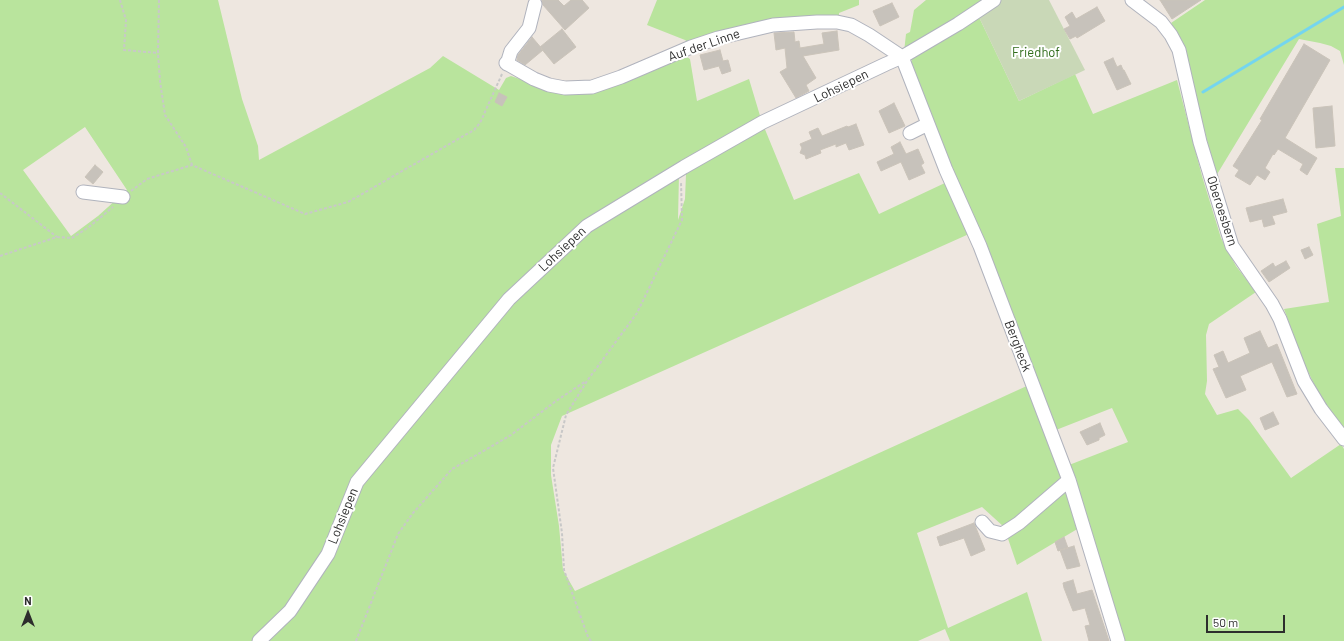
<!DOCTYPE html>
<style>
body{margin:0}
#map{position:relative;width:1344px;height:641px;overflow:hidden;background:#eee7e0;font-family:Barlow,sans-serif}
canvas{display:block}
.north{position:absolute;left:8px;top:593px;width:40px;height:40px;-webkit-text-stroke:3px #fff;paint-order:stroke;rotate:0deg;font-size:11px;font-weight:700;line-height:16px;text-align:center;color:#2d2d2d}
.north::after{content:'';display:block;margin:auto;width:14px;height:18px;background:#2d2d2d;clip-path:polygon(50% 0,100% 100%,50% 72%,0 100%)}
.scale{position:absolute;left:1206px;top:615px;width:79px;height:18px;box-sizing:border-box;border:2px solid #2d2d2d;border-top:0;padding-left:5px;font-size:12px;line-height:14px;white-space:nowrap;color:#2d2d2d;-webkit-text-stroke:3px #fff;paint-order:stroke}
</style>
<div id="map">
<canvas width="1344" height="641"></canvas>
<div class="north">N</div>
<div class="scale">50 m</div>
</div>
<script>
const g = document.querySelector('canvas').getContext('2d');
g.lineJoin = 'round';
function paint(path, color) { g.fillStyle = color; g.fill(path, 'evenodd'); }
const shape = rows => new Path2D(rows.map(r => 'M' + r).join(''));
function trace(path, color, width, dash) { g.strokeStyle = color; g.lineWidth = width; g.lineCap = dash ? 'butt' : 'round'; g.setLineDash(dash || []); g.stroke(path); }
function label(font, color, halo, rows, align = 'center') {
  g.font = font + ' Barlow,sans-serif'; g.lineWidth = 4; g.setLineDash([]); g.textBaseline = 'middle'; g.strokeStyle = halo; g.fillStyle = color; for (const [text, x, y, turn = 0] of rows) {
    g.save(); g.translate(x, y); g.rotate((+turn || 0) * Math.PI / 180); g.textAlign = isNaN(turn) ? turn : align; if (halo) g.strokeText(text, 0, 0); g.fillText(text, 0, 0); g.restore();
  }
}
paint(shape([
 [0,0,218,0,242,99,258,146,259,160,430,68,443,56,499,90,506,78,511,76,540,86,559,91,682,54,690,59,697,101,749,79,761,119,596,213,679,174,678,220,685,199,686,174,764,127,794,200,859,173,879,214,947,182,969,234,562,416,551,445,551,475,559,526,563,570,575,591,1029,385,1079,528,1017,565,1004,527,982,507,917,533,948,628,1027,592,1042,641,950,641,945,629,918,641,0,641],
 [85,127,127,190,98,216,71,236,23,170],
 [657,0,859,0,859,5,839,13,839,19,689,43,685,40,647,25],
 [926,0,985,0,904,52,906,34,910,32,914,10],
 [1205,0,1344,0,1344,65,1340,51,1331,46,1320,43,1299,39,1216,176,1182,41,1171,23],
 [978,15,1019,101,1075,74,1093,114,1177,80,1202,176,1221,238,1236,266,1256,292,1209,324,1206,335,1207,381,1205,394,1217,415,1238,409,1249,420,1291,478,1341,444,1344,449,1344,641,1121,641,1069,465,1128,442,1112,408,1056,430,910,66,913,56],
 [1335,168,1344,168,1344,431,1325,404,1313,382,1302,359,1284,309,1329,302,1317,224,1341,216]
]), '#b9e49d');
paint(shape([
 [1000,0,1049,0,1085,70,1019,101,978,15]
]), '#c9d8b7');
trace(shape([
 [1203,92,1344,7]
]), '#74d5ef', 3);
const building = shape([
 [542,0,558,0,564,6,571,0,582,0,589,8,565,30,543,5,542,0],
 [1160,0,1201,0,1172,19,1160,0],
 [892,3,899,17,880,26,873,11,892,3],
 [1097,7,1105,21,1077,38,1076,36,1070,39,1064,29,1070,26,1065,17,1072,12,1076,19,1097,7],
 [562,29,576,47,554,64,540,47,562,29],
 [837,31,839,50,803,56,816,78,806,85,809,91,796,98,780,72,787,68,785,48,776,50,774,33,794,32,795,42,799,41,800,48,824,44,822,33,837,31],
 [532,37,543,50,525,65,517,60,518,55,532,37],
 [1304,44,1330,60,1285,138,1317,158,1307,175,1300,170,1303,164,1278,149,1274,155,1273,154,1265,168,1270,172,1265,180,1257,175,1250,185,1235,176,1239,170,1233,166,1262,120,1260,119,1304,44],
 [720,50,723,61,728,60,731,71,722,74,719,66,704,70,700,55,720,50],
 [1113,58,1117,67,1121,65,1123,70,1124,70,1131,84,1117,90,1104,62,1113,58],
 [499,93,507,97,502,106,495,102,499,93],
 [894,103,905,126,889,133,879,111,894,103],
 [1332,106,1335,146,1316,148,1313,108,1332,106],
 [856,124,864,145,849,150,846,143,836,147,836,144,820,150,821,153,806,159,805,155,800,153,802,148,800,144,812,139,809,132,818,128,822,136,847,126,848,127,856,124],
 [900,142,906,154,918,149,924,163,921,165,925,173,909,180,901,162,881,171,877,162,894,154,891,147,900,142],
 [95,165,103,172,93,184,85,177,95,165],
 [1283,199,1287,212,1272,216,1275,224,1264,227,1262,219,1250,222,1246,208,1283,199],
 [1309,247,1313,255,1305,259,1301,250,1309,247],
 [1286,261,1290,268,1269,282,1261,271,1273,263,1275,267,1286,261],
 [1260,331,1268,348,1277,344,1297,394,1287,397,1272,362,1240,376,1246,390,1226,398,1213,369,1219,367,1214,355,1223,351,1228,363,1250,353,1244,338,1260,331],
 [1273,412,1279,424,1265,430,1260,418,1273,412],
 [1100,423,1105,435,1099,438,1099,440,1087,445,1080,432,1100,423],
 [974,523,985,550,971,556,964,538,940,546,937,537,974,523],
 [1064,537,1068,548,1058,551,1055,542,1064,537],
 [1074,546,1080,566,1067,569,1060,550,1074,546],
 [1073,580,1077,594,1092,590,1109,641,1089,641,1085,626,1090,625,1085,608,1073,611,1064,588,1063,583,1073,580]
]);
paint(building, '#c7c2bb');
trace(building, '#cac3b9', 1);
const minor = shape([
 [1132,0,1161,22,1171,35,1179,50,1200,142,1232,246,1272,304,1280,319,1304,381,1321,409,1344,439],
 [902,57,946,170,980,246,1069,480,1118,641],
 [506,63,534,79,549,85,565,88,592,87,621,77,691,47,718,38,773,25,817,22,837,22,851,25,869,35,902,57],
 [507,64,511,51,529,28,535,4],
 [910,133,928,124],
 [83,192,123,197],
 [982,522,990,531,1002,534,1019,523,1069,480],
 [259,641,290,611,328,554,357,482,509,299,587,226,684,167,763,122,886,64,902,57,958,24,994,0]
]);
trace(minor, '#b0b3bd', 15);
trace(shape([
 [120,0,126,20,124,50,158,53],
 [159,0,158,53,160,81,165,115,186,147,192,165],
 [131,191,147,179,192,165,305,214,348,202,474,130,480,123,502,74],
 [0,193,57,237],
 [0,256,57,237,72,238,89,227,113,207],
 [356,641,398,534,413,513,452,469,511,435,556,401,586,381],
 [591,641,588,637,564,570,562,533,553,468,566,415,587,381,637,313,682,220,681,182]
]), '#c8c8c8', 2, [3, 2]);
trace(minor, '#fff', 13);
label('13px', '#2d2d2d', '#fff', [
 ["Auf der Linne",704,45,-19],
 ["Lohsiepen",841,86,-26],
 ["Oberoesbern",1222,211,72],
 ["Lohsiepen",562,249,-43],
 ["Bergheck",1018,346,69],
 ["Lohsiepen",343,516,-68]
]);
label('13px', '#306c1b', '#fff', [
 ["Friedhof",1036,53]
]);
</script>
